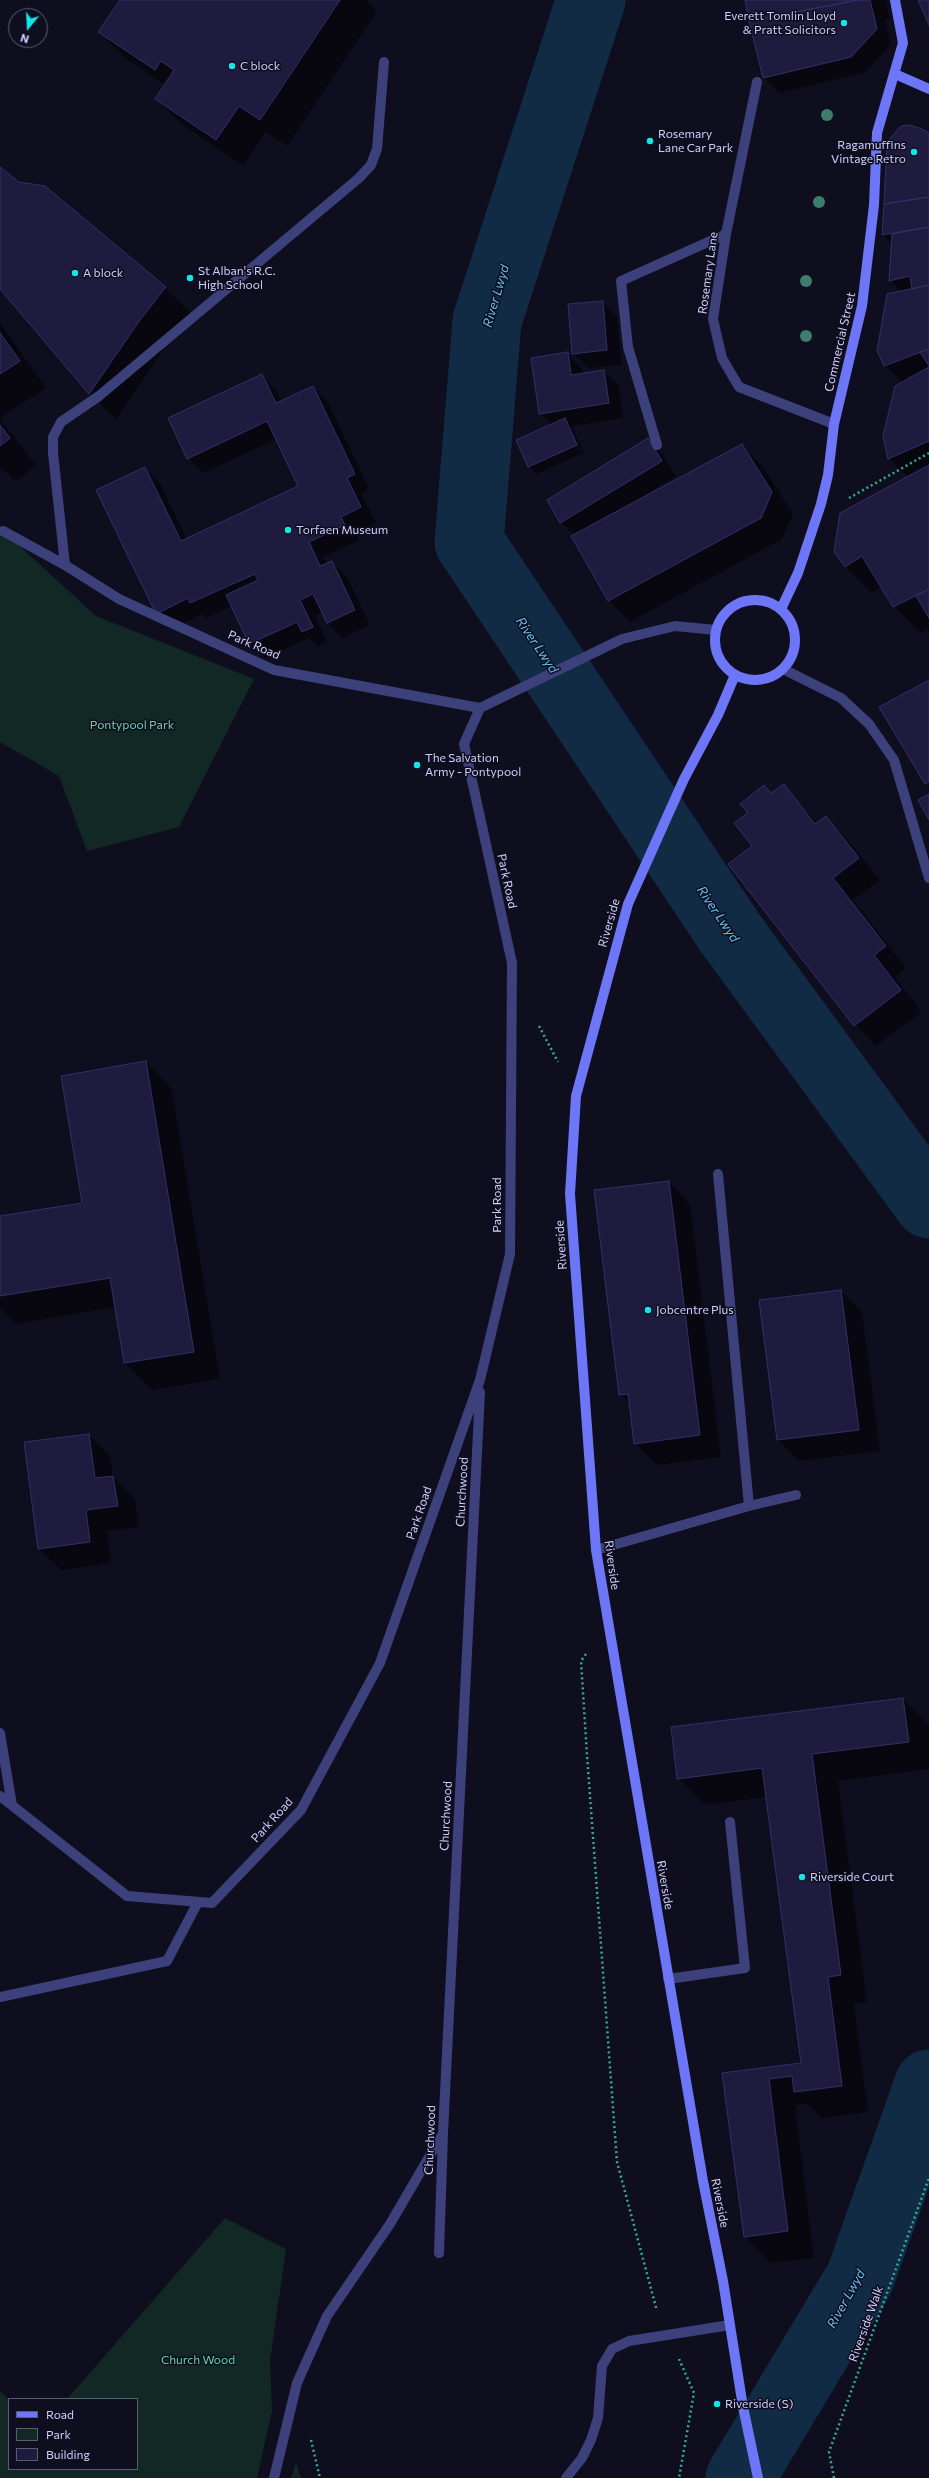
<!DOCTYPE html>
<style>
body{margin:0}
#map{position:relative;width:929px;height:2478px;overflow:hidden;background:#0f0e1f;font-family:Commissioner,sans-serif}
canvas{display:block}
.legend{position:absolute;left:8px;top:2398px;width:130px;height:72px;box-sizing:border-box;background:#0f0e1f;border:1px solid #5c5b77;margin:0;padding:5px 7px;list-style:none;font-size:12px;color:#cfcffc}
.legend li{display:flex;align-items:center;gap:8px;height:20px}
.legend b{width:20px;border:1px solid #5c5b77}
.north{position:absolute;left:8px;top:8px;width:40px;height:40px;box-sizing:border-box;background:#0f0e1f;border:1px solid #5c5b77;border-radius:50%;rotate:198deg;font-size:11px;font-weight:700;line-height:16px;text-align:center;color:#cfcffc}
.north::after{content:'';display:block;margin:auto;width:14px;height:18px;background:#0ee8e8;clip-path:polygon(50% 0,100% 100%,50% 72%,0 100%)}
</style>
<div id="map">
<canvas width="929" height="2478"></canvas>
<ul class="legend">
<li><b style="height:5px;background:#6c76f6"></b>Road</li>
<li><b style="height:11px;background:#112825"></b>Park</li>
<li><b style="height:11px;background:#1f1b3f"></b>Building</li>
</ul>
<div class="north">N</div>
</div>
<script>
const g = document.querySelector('canvas').getContext('2d');
g.lineJoin = 'round';
function paint(path, color) { g.fillStyle = color; g.fill(path, 'evenodd'); }
const shape = rows => new Path2D(rows.map(r => 'M' + r).join(''));
function trace(path, color, width, dash) { g.strokeStyle = color; g.lineWidth = width; g.lineCap = dash ? 'butt' : 'round'; g.setLineDash(dash || []); g.stroke(path); }
function label(font, color, halo, rows, align = 'center') {
  g.font = font + ' Commissioner,sans-serif'; g.lineWidth = 3; g.setLineDash([]); g.textBaseline = 'middle'; g.strokeStyle = halo; g.fillStyle = color; for (const [text, x, y, turn = 0] of rows) {
    g.save(); g.translate(x, y); g.rotate((+turn || 0) * Math.PI / 180); g.textAlign = isNaN(turn) ? turn : align; if (halo) g.strokeText(text, 0, 0); g.fillText(text, 0, 0); g.restore();
  }
}
paint(shape([
 [0,528,96,616,254,679,179,827,87,851,59,776,0,742],
 [225,2218,286,2249,270,2361,272,2411,257,2478,0,2478,0,2391,9,2400,9,2469,137,2469,137,2399,67,2399],
 [296,2463,301,2478,291,2478]
]), '#112825');
paint(shape([
 [121,0,366,0,377,11,287,146,266,132,243,166,183,125,156,99,165,85,126,59,99,32],
 [746,0,886,0,890,19,885,20,891,44,866,72,779,93,764,78],
 [901,127,929,135,929,629,920,633,894,606,882,587,872,593,846,567,835,551,908,477,889,458,903,383,885,365,902,292,890,280,892,244,883,235,888,142],
 [0,168,165,288,192,314,166,346,116,419,89,393,0,288],
 [602,302,617,317,622,365,588,368,573,353],
 [0,323,46,388,0,418],
 [567,353,582,368,583,374,604,371,619,386,623,418,572,426,584,453,536,474,529,466,552,425,540,413],
 [568,427,570,427,580,449,579,450],
 [261,375,276,390,282,402,313,387,328,402,369,489,361,493,376,522,355,532,359,540,323,557,327,564,332,562,347,577,370,625,342,638,328,623,322,612,315,615,327,642,318,647,309,638,265,658,250,643,232,606,206,618,202,614,172,628,157,613,145,468,160,483,187,540,299,487,277,439,203,473,188,458],
 [0,419,36,465,16,482,0,467],
 [648,440,663,455,676,476,639,499,640,500,742,446,763,467,793,514,782,539,630,622,609,600,572,537,574,535,561,522],
 [929,681,929,787,880,707],
 [783,785,818,823,826,817,847,839,880,880,853,900,906,968,895,977,922,1012,876,1046,855,1025,753,846,772,794],
 [146,1062,172,1089,220,1379,152,1390,125,1363,116,1307,16,1324,0,1308,0,1217,83,1204],
 [669,1182,690,1204,721,1457,657,1465,635,1443,631,1405,620,1394],
 [841,1291,862,1312,880,1451,799,1461,778,1440],
 [89,1435,110,1456,113,1477,135,1499,139,1527,107,1531,111,1563,61,1570,39,1549],
 [903,1699,929,1725,929,1769,838,1781,867,2002,854,2004,868,2112,822,2118,807,2104,795,2105,814,2258,771,2263,745,2237,723,2074,802,2064,767,1797,705,1805,678,1778]
]), '#0007');
trace(shape([
 [591,0,487,321,469,542,730,933,929,1204],
 [740,2478,860,2278,929,2084]
]), '#112b45', 69);
const building = shape([
 [120,0,340,0,260,120,239,106,216,140,155,99,174,70,161,61,155,70,98,32,120,0],
 [745,0,858,0,749,21,745,0],
 [858,0,870,0,877,29,851,57,763,78,749,21,858,0],
 [918,0,929,0,929,25,918,0],
 [909,125,922,129,929,133,929,197,884,204,887,142,901,126,909,125],
 [0,167,19,182,45,186,166,287,140,320,89,394,0,289,0,167],
 [929,197,929,227,882,235,884,204,929,197],
 [929,227,929,285,912,289,910,276,889,281,892,234,929,227],
 [929,285,929,349,884,366,877,351,887,294,929,285],
 [603,301,607,350,572,354,568,304,603,301],
 [0,333,20,361,0,374,0,333],
 [929,349,929,366,920,352,929,349],
 [568,352,571,375,604,370,609,403,539,414,531,358,568,352],
 [929,367,929,441,888,459,883,436,895,386,929,367],
 [262,374,276,403,313,386,355,474,347,478,361,507,341,517,345,525,309,542,320,566,332,561,355,610,327,623,313,594,300,600,313,627,302,632,297,622,249,644,226,595,258,580,255,574,190,603,188,598,156,614,96,490,145,467,181,541,298,486,267,421,187,459,168,418,262,374],
 [565,418,577,445,528,467,516,440,565,418],
 [0,425,10,438,0,446,0,425],
 [648,438,662,461,560,523,547,500,648,438],
 [742,444,772,492,761,518,608,601,571,536,742,444],
 [929,465,929,589,893,607,862,556,845,567,834,552,840,513,929,465],
 [929,589,929,618,916,596,929,589],
 [929,680,929,782,925,784,879,707,929,680],
 [784,784,815,824,826,816,859,858,833,878,886,946,874,955,901,990,854,1026,728,864,752,846,734,823,748,813,740,804,764,785,771,793,784,784],
 [929,794,929,820,918,800,929,794],
 [146,1061,194,1352,124,1363,110,1278,0,1296,0,1216,82,1203,61,1076,146,1061],
 [669,1181,700,1435,634,1444,628,1394,619,1395,594,1190,669,1181],
 [841,1290,859,1430,777,1440,759,1300,841,1290],
 [89,1434,95,1478,113,1476,118,1506,86,1510,90,1542,38,1549,24,1442,89,1434],
 [903,1698,909,1742,812,1754,841,1975,828,1977,842,2086,794,2092,792,2076,769,2079,788,2231,744,2237,722,2073,801,2063,762,1768,677,1779,671,1727,903,1698]
]);
paint(building, '#1f1b3f');
trace(building, '#342f69', 1);
trace(shape([
 [849,498,929,453],
 [539,1026,558,1062],
 [586,1654,581,1661,587,1755,617,2162,657,2311],
 [679,2359,694,2393,679,2478],
 [311,2440,320,2478],
 [834,2478,829,2452,929,2178]
]), '#35aa97', 2.5, [2, 3]);
trace(shape([
 [757,82,726,234,713,319,722,358,739,387,834,424],
 [657,445,628,347,621,281,726,234],
 [65,565,53,453,53,437,61,422,99,396,359,178,371,165,377,149,384,62],
 [718,1174,749,1506],
 [596,1550,749,1506,796,1495],
 [668,1979,745,1968,730,1822],
 [566,2478,582,2458,591,2440,598,2418,602,2366,612,2349,629,2341,730,2325]
]), '#3c407b', 10);
trace(shape([
 [3,531,65,565,119,599,274,670,480,708],
 [783,669,841,698,869,724,894,760,929,878],
 [480,708,622,639,675,626,716,630],
 [0,1733,12,1805],
 [0,1796,127,1896,212,1903,301,1810,380,1663,480,1380,510,1254,512,963,464,744,480,708],
 [0,1997,167,1961,198,1902],
 [439,2253,443,2133,480,1392],
 [274,2478,297,2383,327,2316,390,2224,442,2135]
]), '#3c407b', 10);
trace(shape([
 [895,74,929,89],
 '715 640a40 40 0 1 1 80 0a40 40 0 1 1-80 0Z',
 [781,609,798,573,821,504,828,475,834,424,862,306,874,205,877,133,903,43,895,0],
 [735,675,718,715,684,779,628,904,576,1096,570,1194,596,1550,703,2181,723,2281,743,2407,758,2478]
]), '#6c76f6', 10);
g.fillStyle = '#3c7d6d';
for (const [x, y] of [
 [827,115],
 [819,202],
 [806,281],
 [806,336]
]) { g.beginPath(); g.arc(x, y, 6, 0, 2 * Math.PI); g.fill(); }
for (const [x, y, r, color] of [
 [844,23,4,"#0ee8e8"],
 [232,66,4,"#0ee8e8"],
 [650,141,4,"#0ee8e8"],
 [914,152,4,"#0ee8e8"],
 [75,273,4,"#0ee8e8"],
 [190,278,4,"#0ee8e8"],
 [288,530,4,"#0ee8e8"],
 [417,765,4,"#0ee8e8"],
 [648,1310,4,"#0ee8e8"],
 [802,1877,4,"#0ee8e8"],
 [717,2404,4,"#0ee8e8"]
]) { const dot = new Path2D(); dot.arc(x, y, r, 0, 2 * Math.PI); g.fillStyle = color; g.fill(dot); trace(dot, '#0f0e1f', 1.5); }
label('12px', '#cfcffc', '#0f0e1f', [
 ["Everett Tomlin Lloyd",836,16,"right"],
 ["& Pratt Solicitors",836,30,"right"],
 ["C block",240,66],
 ["Rosemary",658,134],
 ["Lane Car Park",658,148],
 ["Ragamuffins",906,145,"right"],
 ["Vintage Retro",906,159,"right"],
 ["St Alban's R.C.",198,271],
 ["High School",198,285],
 ["A block",83,273],
 ["Torfaen Museum",296,530],
 ["The Salvation",425,758],
 ["Army - Pontypool",425,772],
 ["Jobcentre Plus",656,1310],
 ["Riverside Court",810,1877],
 ["Riverside (S)",725,2404]
], 'left');
label('12px', '#cfcffc', '#0f0e1f', [
 ["Rosemary Lane",708,273,-82],
 ["Commercial Street",840,342,-77],
 ["Park Road",254,645,23],
 ["Park Road",507,881,78],
 ["Riverside",609,923,-74],
 ["Park Road",497,1205,-90],
 ["Riverside",561,1245,-94],
 ["Churchwood",462,1492,-87],
 ["Park Road",419,1513,-71],
 ["Riverside",612,1565,82],
 ["Churchwood",446,1816,-87],
 ["Park Road",272,1820,-48],
 ["Riverside",665,1885,80],
 ["Churchwood",430,2140,-88],
 ["Riverside",720,2203,79],
 ["Riverside Walk",866,2324,-70]
]);
label('12px', '#60d7ad', '#0f0e1f', [
 ["Pontypool Park",132,725],
 ["Church Wood",198,2360]
]);
label('italic 13px', '#63c1f5', '#0f0e1f', [
 ["River Lwyd",496,296,-74],
 ["River Lwyd",537,645,56],
 ["River Lwyd",718,914,56],
 ["River Lwyd",846,2299,-61]
]);
</script>
